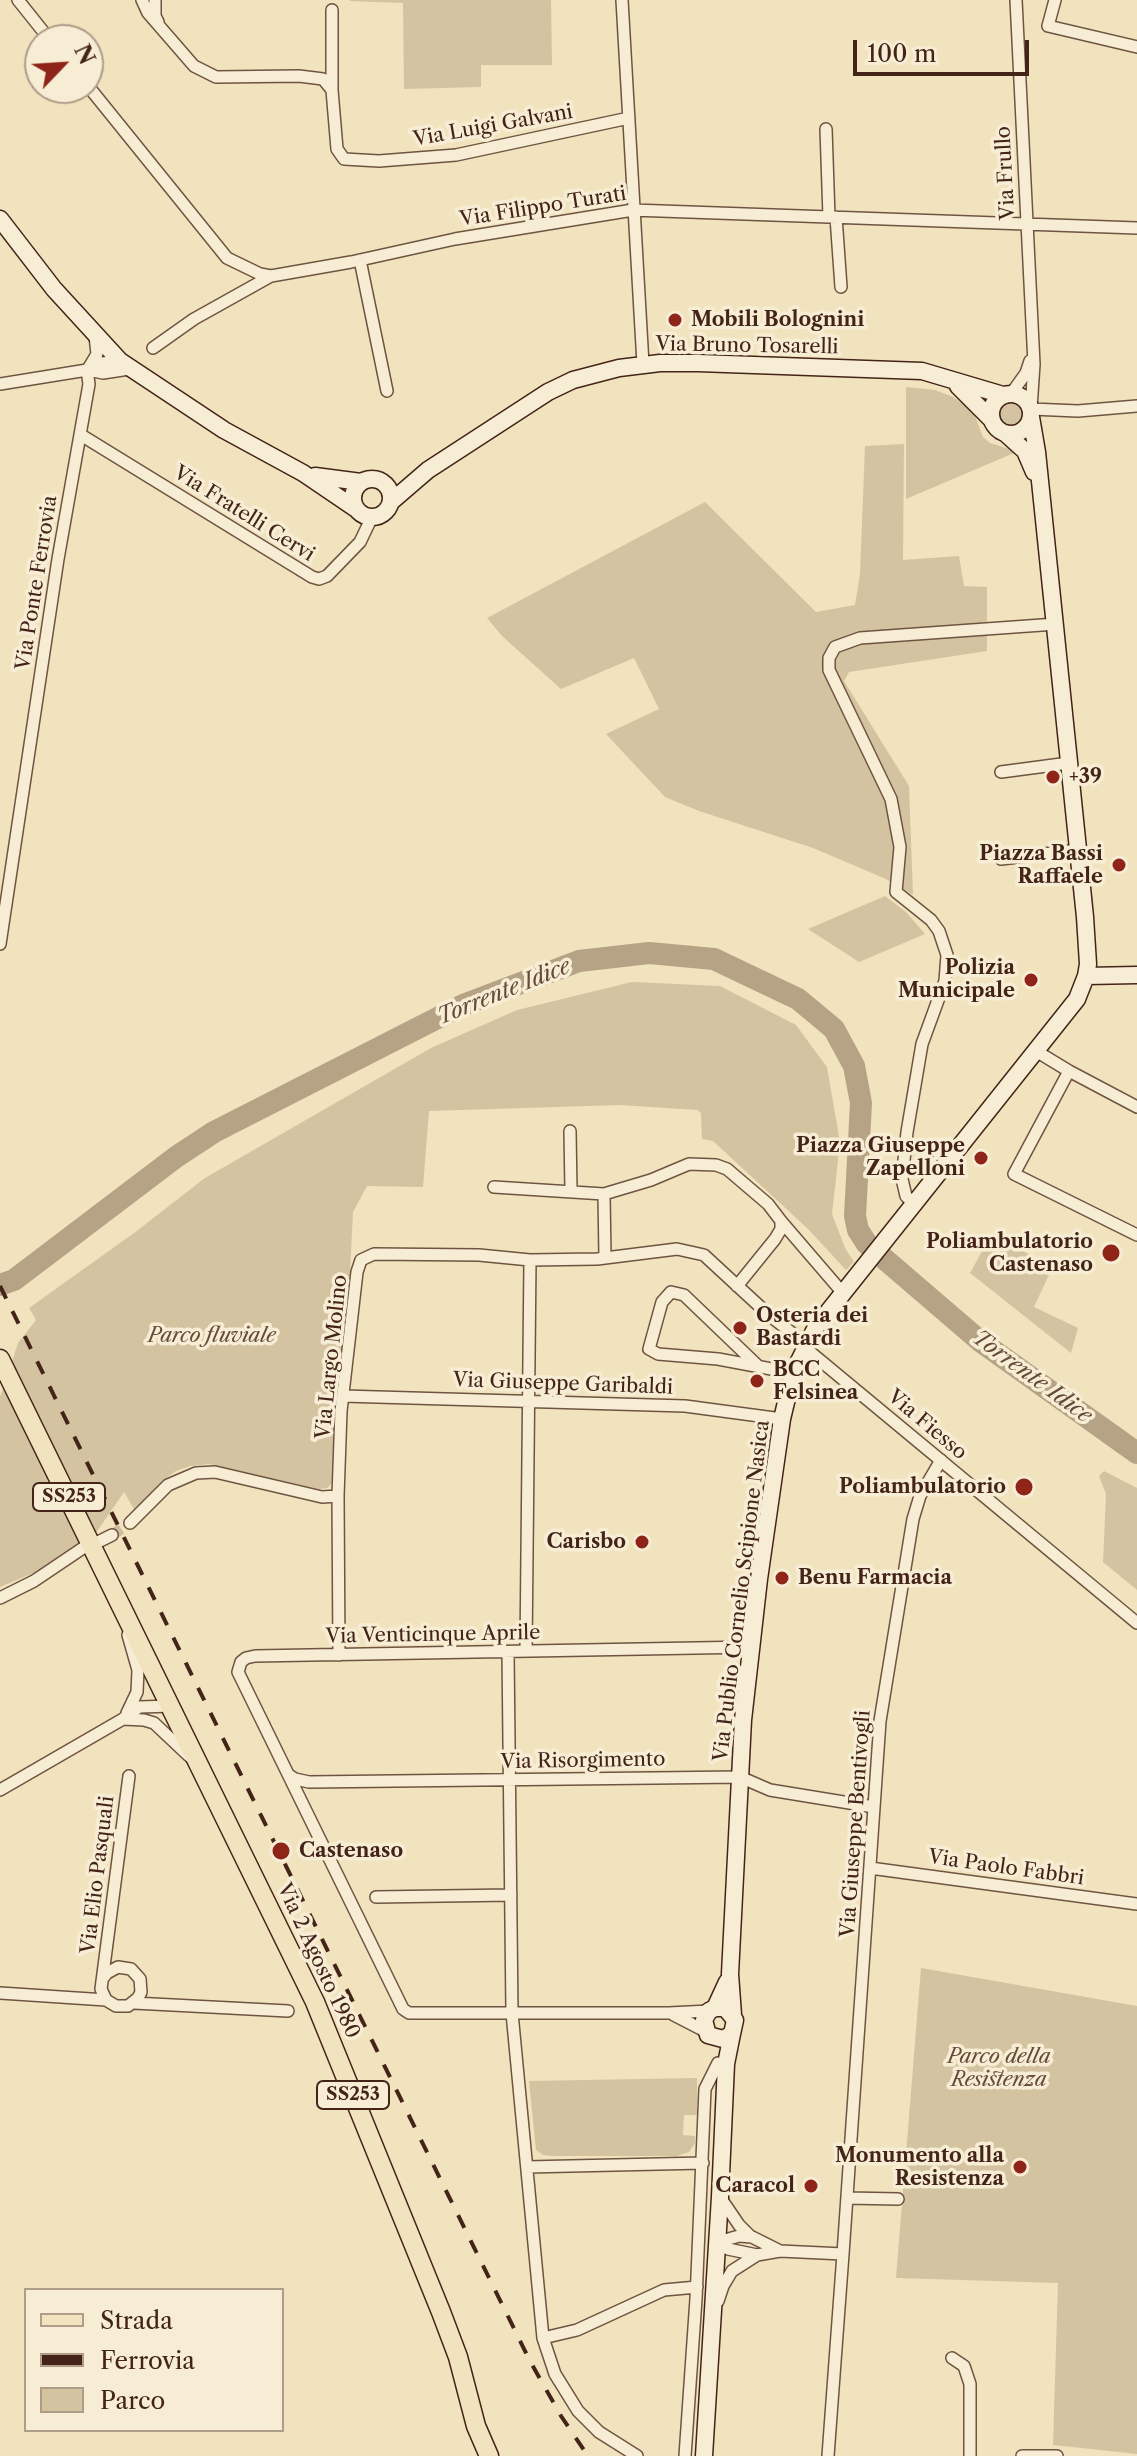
<!DOCTYPE html>
<style>
body{margin:0}
#map{position:relative;width:1137px;height:2456px;overflow:hidden;background:#f1e3bd;font-family:"Libre Caslon Text",serif}
canvas{display:block}
.legend{position:absolute;left:24px;top:2288px;width:260px;height:144px;box-sizing:border-box;background:#f6edd4;border:2px solid #af9d89;margin:0;padding:10px 14px;list-style:none;font-size:24px;color:#442418}
.legend li{display:flex;align-items:center;gap:16px;height:40px}
.legend b{width:40px;border:2px solid #af9d89}
.north{position:absolute;left:24px;top:24px;width:80px;height:80px;box-sizing:border-box;background:#f6edd4;border:2px solid #af9d89;border-radius:50%;rotate:65deg;font-size:22px;font-weight:700;line-height:32px;text-align:center;color:#442418}
.north::after{content:'';display:block;margin:auto;width:28px;height:36px;background:#8f2418;clip-path:polygon(50% 0,100% 100%,50% 72%,0 100%)}
.scale{position:absolute;left:853px;top:40px;width:176px;height:36px;box-sizing:border-box;border:4px solid #442418;border-top:0;padding-left:10px;font-size:24px;line-height:28px;white-space:nowrap;color:#442418;-webkit-text-stroke:6px #f6edd4;paint-order:stroke}
</style>
<div id="map">
<canvas width="1137" height="2456"></canvas>
<ul class="legend">
<li><b style="height:10px;background:#f1e3bd"></b>Strada</li>
<li><b style="height:10px;background:#442418"></b>Ferrovia</li>
<li><b style="height:22px;background:#d4c3a1"></b>Parco</li>
</ul>
<div class="north">N</div>
<div class="scale">100 m</div>
</div>
<script>
const g = document.querySelector('canvas').getContext('2d');
g.lineJoin = 'round';
function paint(path, color) { g.fillStyle = color; g.fill(path, 'evenodd'); }
const shape = rows => new Path2D(rows.map(r => 'M' + r).join(''));
function trace(path, color, width, dash) { g.strokeStyle = color; g.lineWidth = width; g.lineCap = dash ? 'butt' : 'round'; g.setLineDash(dash || []); g.stroke(path); }
function label(font, color, halo, rows, align = 'center') {
  g.font = font + ' "Libre Caslon Text",serif'; g.lineWidth = 7; g.setLineDash([]); g.textBaseline = 'middle'; g.strokeStyle = halo; g.fillStyle = color; for (const [text, x, y, turn = 0] of rows) {
    g.save(); g.translate(x, y); g.rotate((+turn || 0) * Math.PI / 180); g.textAlign = isNaN(turn) ? turn : align; if (halo) g.strokeText(text, 0, 0); g.fillText(text, 0, 0); g.restore();
  }
}
paint(shape([
 [351,0,551,0,552,65,481,65,481,87,404,89,403,3,349,1],
 [906,387,935,390,953,397,973,411,983,437,990,443,1009,449,1014,453,906,499],
 '998 415a14 14 0 1 1 28 0a14 14 0 1 1-28 0Z',
 [904,444,903,560,959,556,964,586,987,587,987,651,849,672,844,681,909,786,913,895,886,879,813,848,699,811,665,797,606,734,659,709,634,658,561,689,502,636,487,618,705,502,816,612,855,605,860,574,865,446],
 [885,896,907,913,925,934,859,962,808,929],
 [632,982,720,986,796,1025,827,1067,840,1142,832,1214,845,1248,854,1262,846,1270,808,1229,713,1141,702,1139,701,1113,697,1110,620,1105,429,1111,423,1187,367,1186,353,1212,350,1274,345,1311,333,1482,327,1488,319,1489,209,1464,190,1466,176,1471,162,1481,135,1511,124,1492,83,1552,0,1587,0,1397,18,1343,36,1320,29,1308,134,1233,205,1178,431,1048,517,1010],
 [991,1235,1053,1266,1034,1307,1078,1328,1071,1353,970,1273],
 [1104,1471,1137,1488,1137,1590,1103,1562,1106,1494,1099,1476],
 [921,1968,1137,2006,1137,2454,1053,2445,1058,2283,896,2278],
 [697,2078,697,2115,684,2115,683,2135,695,2136,695,2143,689,2152,677,2156,552,2156,543,2155,536,2150,529,2081]
]), '#d4c3a1');
trace(shape([
 [0,1285,14,1280,176,1157,214,1132,463,1005,579,961,649,953,714,959,798,999,834,1029,854,1066,861,1103,855,1216,858,1230,867,1244,980,1341,1137,1453]
]), '#b6a285', 22);
trace(shape([
 [112,1535,130,1523]
]), '#cebd9c', 11, [11, 5.5]);
const street = shape([
 [18,0,50,40],
 [142,0,148,13,194,66,216,77,299,76,323,79,332,90,337,149,344,159,379,161,456,155,629,118],
 [155,0,155,16,158,22],
 [622,0,643,364],
 [1016,0,1034,364,1031,409,1078,411,1137,406],
 [1055,0,1048,26,1137,47],
 [332,10,332,90],
 [88,86,227,258,260,274,271,276,351,262,455,239,633,210,1137,228],
 [826,129,829,217],
 [836,217,841,287],
 [360,260,387,391],
 [153,348,194,319,271,276],
 [88,369,97,354,95,336],
 [88,370,103,373,129,369],
 [0,384,87,370,102,363,120,361],
 [1011,394,1026,373,1030,361],
 [81,435,312,577,319,579,327,576,360,542,372,517],
 [1001,772,1069,763],
 [1001,859,1078,850],
 [0,944,58,559,89,384,87,370],
 [1036,1051,1069,1071,1137,1107],
 [1069,1071,1014,1174,1137,1235],
 [570,1131,571,1191],
 [494,1187,604,1194],
 [914,1204,906,1196,902,1179,907,1132,922,1044,945,981,947,955,939,931,931,920,896,892,900,847,891,799,829,670,829,658,835,647,860,638,1056,624],
 [781,1221,842,1292],
 [605,1258,604,1194,651,1180,689,1164,716,1165,727,1169,768,1204,781,1221,781,1229,775,1239,737,1286],
 [804,1347,1137,1623],
 [757,1365,684,1295,671,1292,662,1302,649,1349,658,1354,718,1359,793,1373],
 [343,1396,685,1406,782,1419],
 [130,1523,168,1485,196,1473,215,1472,322,1497,338,1496],
 [100,1541,112,1535],
 [0,1598,34,1581,83,1548],
 [526,1651,530,1260],
 [508,1652,512,2013,543,2338,555,2374,578,2411,599,2432,637,2456],
 [339,1655,338,1496,341,1411,357,1272,361,1260,374,1254,479,1255,530,1260,597,1259,677,1249,704,1255,769,1315,806,1344],
 [127,1713,137,1692,138,1670,128,1635],
 [123,1719,144,1720,154,1723,189,1756],
 [289,1775,295,1779,309,1782,740,1777,770,1790,874,1807],
 [0,1790,123,1719,139,1707,172,1706],
 [870,1868,1137,1904],
 [376,1897,511,1895],
 [103,1978,107,1973,118,1967,131,1969,140,1979,141,1992,138,1998,128,2006,116,2006,106,2000,101,1989,129,1776],
 [0,1993,106,2000],
 [134,2003,288,2011],
 [709,2011,669,2013,409,2013,403,2009,238,1672,241,1662,246,1658,255,1656,751,1647],
 [674,2015,705,2031],
 [527,2167,703,2163],
 [720,2197,739,2225,751,2237],
 [847,2198,898,2199],
 [718,2242,739,2236,752,2237,780,2251],
 [718,2242,728,2249,757,2255],
 [843,2254,880,1721,913,1519,920,1496,941,1460],
 [718,2301,723,2286,732,2271,757,2255,780,2251,843,2254,828,2456],
 [543,2338,577,2330,664,2290,697,2287],
 [952,2358,964,2366,970,2384,970,2456],
 [685,2456,696,2299,705,2089,718,2063],
 [1022,2456,1057,2456]
]);
const secondary = shape([
 [0,219,54,289,120,361,224,430,303,473,356,509],
 [958,386,991,419],
 '991 414a20 20 0 1 1 40 0a20 20 0 1 1-40 0Z',
 [1005,433,1025,451,1034,472],
 [315,476,361,482],
 '353 498a19 19 0 1 1 38 0a19 19 0 1 1-38 0Z',
 [392,501,428,470,548,392,573,380,619,368,660,363,698,363,922,371,1003,395],
 [1086,976,1137,975],
 [715,2008,725,2008,735,2020,732,2034,723,2039,708,2035,704,2020,709,2011,715,2008,727,1982],
 [733,2015,730,1974,743,1720,759,1579,782,1419,793,1373,816,1327,1077,999,1086,976,1088,964,1085,917,1037,452,1031,417],
 [704,2456,720,2197,726,2064,732,2034]
]);
const primary = shape([
 [0,1359,315,2002,441,2312,458,2357,476,2426,489,2456]
]);
trace(street, '#6f5441', 14);
trace(secondary, '#442418', 19);
trace(primary, '#442418', 21);
trace(street, '#f6edd4', 11);
trace(secondary, '#f6edd4', 16);
trace(primary, '#f1e3bd', 18);
trace(shape([
 [0,1286,530,2361,561,2416,588,2456]
]), '#442418', 4, [14, 14]);
for (const [x, y, r, color] of [
 [675,320,8,"#8f2418"],
 [1053,777,8,"#8f2418"],
 [1119,865,8,"#8f2418"],
 [1031,980,8,"#8f2418"],
 [981,1158,8,"#8f2418"],
 [1111,1253,10,"#8f2418"],
 [740,1328,8,"#8f2418"],
 [757,1381,8,"#8f2418"],
 [1024,1487,10,"#8f2418"],
 [642,1542,8,"#8f2418"],
 [782,1578,8,"#8f2418"],
 [281,1851,10,"#8f2418"],
 [1020,2167,8,"#8f2418"],
 [811,2186,8,"#8f2418"]
]) { const dot = new Path2D(); dot.arc(x, y, r, 0, 2 * Math.PI); g.fillStyle = color; g.fill(dot); trace(dot, '#f6edd4', 3); }
for (const [x, y, w] of [
 [69,1497,72],
 [353,2095,72]
]) { const box = new Path2D(); box.roundRect(x - w / 2, y - 14, w, 28, 6); g.fillStyle = '#f6edd4'; g.fill(box); trace(box, '#442418', 2); }
label('bold 18px', '#442418', null, [
 ["SS253",69,1497],
 ["SS253",353,2095]
]);
label('20px', '#442418', '#f6edd4', [
 ["Via Luigi Galvani",493,126,-10],
 ["Via Frullo",1006,173,-93],
 ["Via Filippo Turati",543,207,-9],
 ["Via Bruno Tosarelli",747,346,1],
 ["Via Fratelli Cervi",244,514,32],
 ["Via Ponte Ferrovia",37,583,-81],
 ["Via Largo Molino",332,1357,-84],
 ["Via Giuseppe Garibaldi",563,1384,2],
 ["Via Fiesso",927,1425,40],
 ["Via Publio Cornelio Scipione Nasica",742,1591,-83],
 ["Via Venticinque Aprile",433,1635,-1],
 ["Via Risorgimento",583,1761,-1],
 ["Via Giuseppe Bentivogli",856,1824,-86],
 ["Via Paolo Fabbri",1006,1868,8],
 ["Via Elio Pasquali",98,1875,-83],
 ["Via 2 Agosto 1980",318,1961,65]
]);
label('bold 20px', '#442418', '#f6edd4', [
 ["Mobili Bolognini",691,320,"left"],
 ["+39",1069,777,"left"],
 ["Piazza Bassi",1103,854],
 ["Raffaele",1103,877],
 ["Polizia",1015,968],
 ["Municipale",1015,991],
 ["Piazza Giuseppe",965,1146],
 ["Zapelloni",965,1169],
 ["Poliambulatorio",1093,1242],
 ["Castenaso",1093,1265],
 ["Osteria dei",756,1316,"left"],
 ["Bastardi",756,1339,"left"],
 ["BCC",773,1370,"left"],
 ["Felsinea",773,1393,"left"],
 ["Poliambulatorio",1006,1487],
 ["Carisbo",626,1542],
 ["Benu Farmacia",798,1578,"left"],
 ["Castenaso",299,1851,"left"],
 ["Monumento alla",1004,2156],
 ["Resistenza",1004,2179],
 ["Caracol",795,2186]
], 'right');
label('italic 20px', '#684c3a', '#f6edd4', [
 ["Parco fluviale",212,1336],
 ["Parco della",999,2057],
 ["Resistenza",999,2080]
]);
label('italic 22px', '#664a39', '#f6edd4', [
 ["Torrente Idice",504,992,-22],
 ["Torrente Idice",1032,1377,36]
]);
</script>
